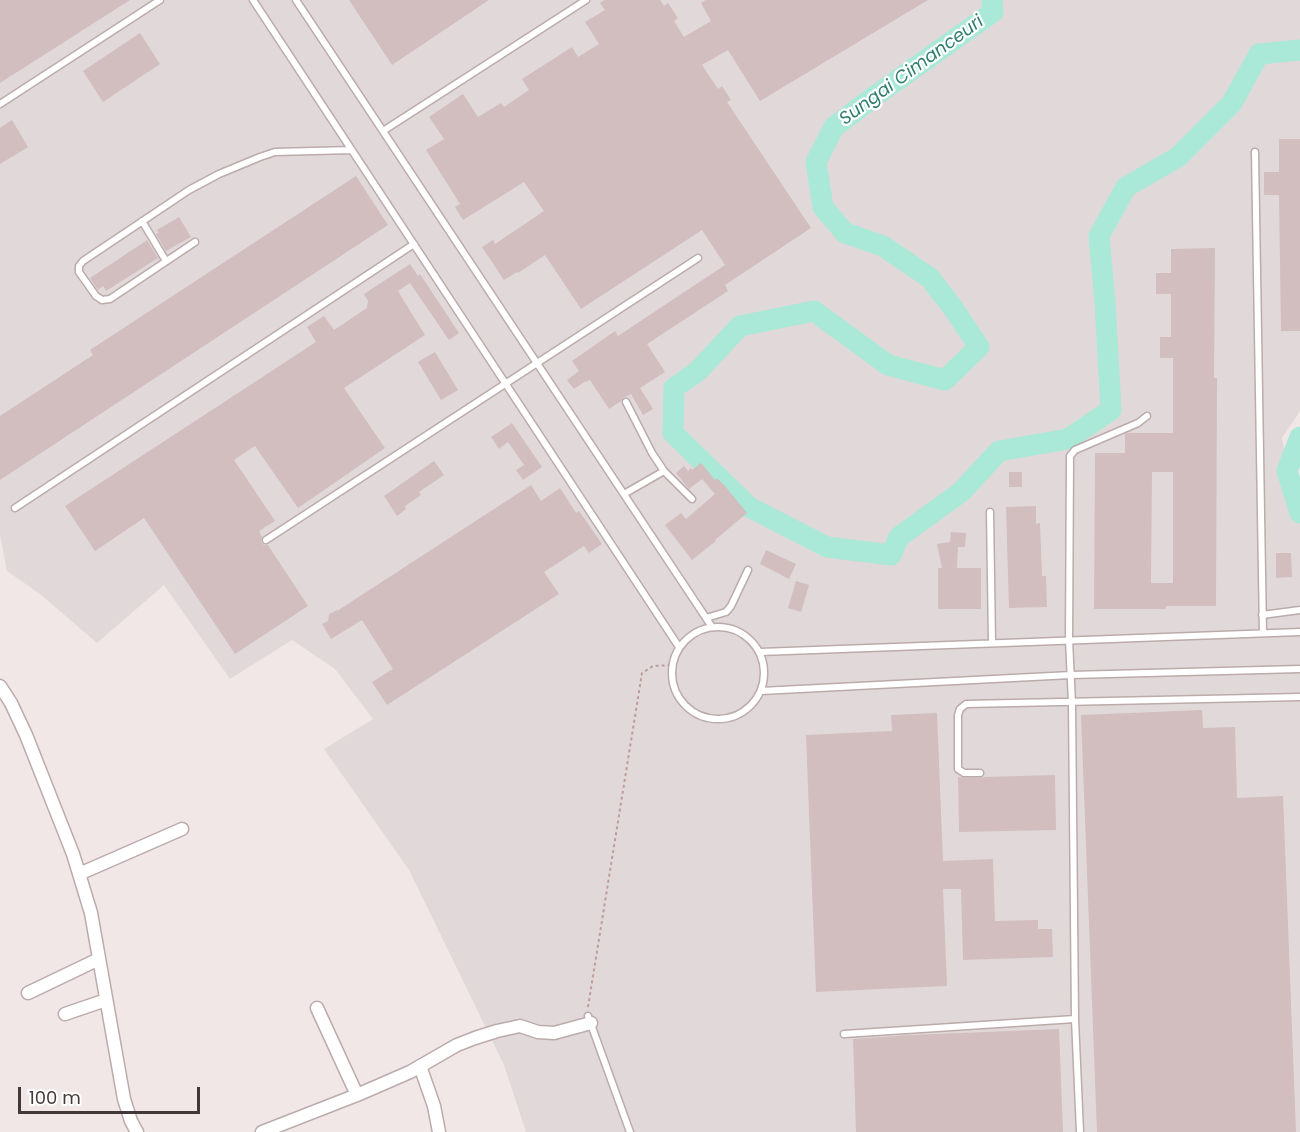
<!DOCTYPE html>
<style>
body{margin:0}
#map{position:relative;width:1300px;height:1132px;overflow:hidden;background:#f1e7e7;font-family:Poppins,sans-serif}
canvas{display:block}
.scale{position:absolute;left:18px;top:1087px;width:182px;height:27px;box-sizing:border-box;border:3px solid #443737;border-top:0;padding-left:8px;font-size:18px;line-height:21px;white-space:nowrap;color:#443737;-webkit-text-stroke:4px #fff;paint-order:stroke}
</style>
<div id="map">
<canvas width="1300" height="1132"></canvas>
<div class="scale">100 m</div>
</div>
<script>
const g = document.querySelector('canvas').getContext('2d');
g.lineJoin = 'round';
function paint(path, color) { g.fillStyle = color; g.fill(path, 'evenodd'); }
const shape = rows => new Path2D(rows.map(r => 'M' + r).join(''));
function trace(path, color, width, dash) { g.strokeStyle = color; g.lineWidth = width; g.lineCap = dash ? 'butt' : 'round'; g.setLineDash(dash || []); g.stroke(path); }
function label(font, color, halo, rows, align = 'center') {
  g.font = font + ' Poppins,sans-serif'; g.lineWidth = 4.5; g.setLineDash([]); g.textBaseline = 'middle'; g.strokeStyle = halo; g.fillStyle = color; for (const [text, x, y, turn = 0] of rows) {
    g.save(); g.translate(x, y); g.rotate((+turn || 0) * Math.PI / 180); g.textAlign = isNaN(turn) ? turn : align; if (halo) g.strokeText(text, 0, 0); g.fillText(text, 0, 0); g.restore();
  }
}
paint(shape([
 [0,0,1300,0,1300,411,1282,438,1292,485,1300,498,1300,1132,526,1132,504,1065,409,870,324,749,373,719,335,669,292,640,230,679,164,585,97,643,40,594,7,571,0,535]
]), '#e1d9d9');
trace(shape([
 [992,0,993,12,875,96,834,127,816,162,823,207,845,233,883,246,930,278,953,308,979,347,945,380,888,365,814,311,740,326,698,371,674,388,673,433,749,507,827,547,891,555,899,537,961,492,999,451,1068,439,1111,410,1105,302,1099,236,1126,187,1178,157,1232,103,1259,54,1300,50],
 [1300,437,1287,471,1300,513]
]), '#aae8d8', 21);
paint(shape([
 [0,0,130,0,0,83],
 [349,0,489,0,392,65],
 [605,0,660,0,664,6,668,3,678,18,674,21,684,37,711,21,701,3,706,0,928,0,760,101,728,50,702,65,718,89,722,86,731,100,727,102,811,228,725,285,728,291,647,344,665,372,640,388,653,409,643,415,631,394,623,398,621,401,609,409,590,380,586,382,586,381,574,389,567,380,579,371,572,361,615,331,618,336,725,265,702,230,581,309,545,255,518,273,517,272,504,280,482,247,493,240,495,244,544,211,524,182,463,220,455,207,460,204,426,150,444,139,429,117,463,94,478,117,501,103,504,107,529,90,522,79,572,47,578,57,599,44,585,22,605,10,600,3],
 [140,33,160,64,103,102,83,71],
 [12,120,28,147,0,164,0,128],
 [1279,139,1300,139,1300,331,1281,331,1279,195,1264,195,1264,172,1279,172],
 [356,176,388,225,0,480,0,416,93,355,90,350],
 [179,217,191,237,166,251,156,234,159,233,157,230],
 [147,240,158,258,106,291,103,286,98,290,90,278],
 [1215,248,1214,378,1217,378,1216,606,1166,606,1166,609,1094,609,1095,453,1125,453,1125,434,1127,433,1173,433,1173,358,1160,358,1160,337,1171,337,1171,294,1156,294,1156,273,1171,273,1171,249],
 [1152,472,1173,472,1173,583,1151,583],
 [410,264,418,276,420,274,459,333,449,340,410,283,398,291,425,335,344,388,385,448,298,508,255,446,234,460,275,521,259,531,262,537,261,542,264,545,268,545,308,606,235,654,144,518,95,551,65,506,316,342,307,327,324,316,334,330,367,308,368,301,364,294],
 [435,352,458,390,441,400,418,362],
 [512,423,542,467,523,480,516,470,524,465,508,442,499,449,491,437],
 [434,461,444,475,419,492,421,495,405,506,406,509,397,516,384,496],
 [701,463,715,480,717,478,725,486,747,513,715,540,716,541,692,560,665,525,681,513,686,519,715,494,702,479,689,489,676,473,684,466,688,471,691,468,692,470],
 [1009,472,1022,472,1022,487,1009,487],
 [531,485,541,501,560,488,576,513,579,511,602,544,589,553,584,546,544,572,559,594,387,705,372,682,393,669,362,620,331,639,322,624,328,621,329,614,337,610,337,611],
 [1036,506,1036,524,1040,523,1042,576,1046,576,1047,607,1009,608,1006,507],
 [951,532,966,533,965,547,958,547,957,568,981,568,981,609,938,609,938,568,942,568,937,544,950,542],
 [766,550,796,564,789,579,760,564],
 [1276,553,1291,553,1292,577,1276,578],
 [796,581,809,585,801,612,788,608],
 [1202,710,1203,728,1235,727,1237,798,1283,796,1296,1132,1097,1132,1081,715],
 [937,713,943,861,993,859,995,921,1038,920,1038,929,1052,929,1053,957,963,960,961,889,943,889,947,986,816,992,806,735,892,731,891,715],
 [1055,775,1056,830,959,832,958,777,980,778,984,777],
 [1059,1029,1063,1132,856,1132,853,1039,910,1035]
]), '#d2bebf');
const lane = shape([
 [253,0,679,647],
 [296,0,712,627],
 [0,104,160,0],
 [383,131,586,0],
 [1255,152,1263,633],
 [142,221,166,261],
 [195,242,110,299,102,300,96,296,79,272,79,266,83,261,189,190,219,174,260,157,275,152,352,150],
 [626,402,652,453,664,471,692,499],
 [624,494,664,471],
 [15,508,414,244],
 [990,512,992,643],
 [266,540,698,258],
 [1262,615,1300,610],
 [706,618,726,612,731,606,748,570],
 '672 673a46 46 0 1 1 92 0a46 46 0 1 1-92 0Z',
 [760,652,1300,632],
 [761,691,1071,675,1300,669],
 [980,773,964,773,958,769,958,715,960,709,966,704,1300,697],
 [588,1016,630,1132],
 [844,1034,1075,1019],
 [1080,1132,1075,1019,1072,703,1069,640,1070,456,1075,450,1138,423,1147,416]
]);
const street = shape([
 [0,686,11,703,26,735,73,854,91,913,124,1099,131,1121,137,1132],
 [79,874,182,829],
 [28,993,99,959],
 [317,1008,357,1095],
 [65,1014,106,1000],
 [420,1066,434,1106,439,1132],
 [262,1132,357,1095,410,1072,457,1045,475,1038,497,1031,520,1026,538,1032,554,1033,591,1023]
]);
trace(lane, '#bcabab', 9);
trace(street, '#bcabab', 15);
trace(shape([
 [588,1007,642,673,653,666,672,665]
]), '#bc9d9e', 2, [3, 3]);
trace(lane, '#fff', 6);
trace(street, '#fff', 12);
label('italic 18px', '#317e6c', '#fff', [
 ["Sungai Cimanceuri",912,71,-36]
]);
</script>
